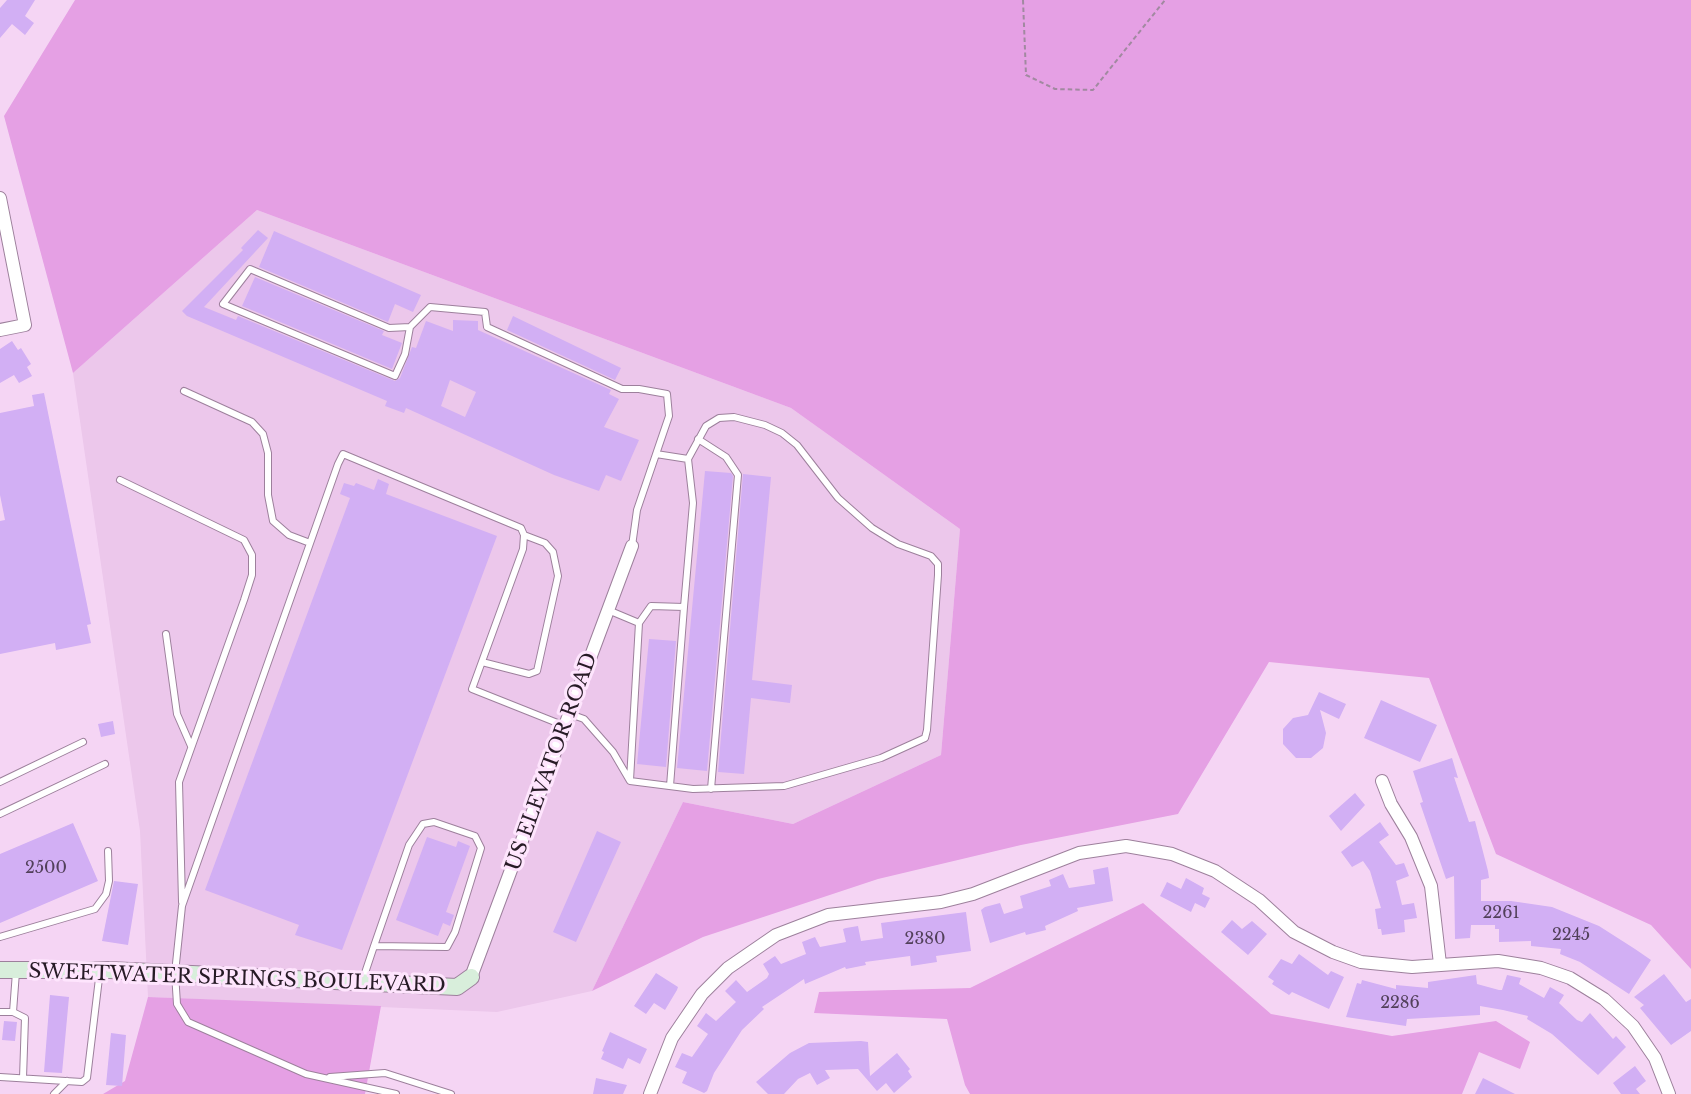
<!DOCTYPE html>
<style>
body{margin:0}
canvas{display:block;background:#f5d5f4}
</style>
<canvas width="1691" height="1094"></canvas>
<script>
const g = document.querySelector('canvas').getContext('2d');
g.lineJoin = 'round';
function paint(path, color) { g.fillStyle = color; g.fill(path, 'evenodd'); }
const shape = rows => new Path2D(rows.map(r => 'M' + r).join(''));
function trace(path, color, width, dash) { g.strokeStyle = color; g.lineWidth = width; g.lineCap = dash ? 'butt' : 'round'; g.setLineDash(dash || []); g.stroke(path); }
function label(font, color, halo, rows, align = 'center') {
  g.font = font + ' "Libre Baskerville",serif'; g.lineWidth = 6; g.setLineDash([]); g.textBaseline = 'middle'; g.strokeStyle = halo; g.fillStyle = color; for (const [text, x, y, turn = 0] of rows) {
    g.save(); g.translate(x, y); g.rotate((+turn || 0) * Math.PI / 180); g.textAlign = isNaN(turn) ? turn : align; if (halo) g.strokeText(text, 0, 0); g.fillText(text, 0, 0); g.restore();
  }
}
paint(shape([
 [257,210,791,408,960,529,941,755,793,824,683,802,592,991,497,1012,148,997,140,831,73,373]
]), '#ecc7eb');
paint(shape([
 [75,0,1691,0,1691,969,1651,925,1496,854,1429,678,1269,662,1178,814,1021,845,878,879,703,937,592,991,683,802,793,824,941,755,960,529,791,408,257,210,73,373,4,116],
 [1143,903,1271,1014,1392,1036,1496,1021,1530,1042,1520,1069,1479,1052,1462,1094,970,1094,965,1085,947,1019,814,1013,819,992,970,988],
 [148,997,381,1006,365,1094,103,1094,125,1081]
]), '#e5a0e4');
paint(shape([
 [7,0,35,0,25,16,34,23,25,35,12,24,0,38,0,8],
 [258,230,268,238,204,307,236,320,238,316,395,381,400,378,412,347,416,348,426,321,453,331,453,320,478,321,478,330,611,390,609,394,619,399,604,427,639,440,621,481,606,475,599,491,554,475,406,408,404,413,385,406,387,401,187,316,182,311,243,250,241,248],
 [450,380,476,392,465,417,441,406],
 [274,231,421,295,413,312,395,304,388,322,259,267],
 [255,277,384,331,382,335,402,343,392,369,242,306],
 [513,316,621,368,615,380,507,330],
 [12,341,18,350,21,348,31,364,27,367,32,376,19,383,14,375,0,383,0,349],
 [44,393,91,624,87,625,91,643,56,650,55,643,0,654,0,521,5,520,0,495,0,413,34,406,32,395],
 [705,471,731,473,733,476,707,771,677,768],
 [743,474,771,477,752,680,792,685,790,703,751,698,744,774,718,772],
 [378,479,389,484,386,494,497,536,342,950,295,935,299,925,205,890,350,498,340,494,344,483,354,486,356,483,374,490],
 [649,639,676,641,666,767,637,764],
 [1319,692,1346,704,1339,719,1320,710,1326,733,1323,748,1311,758,1296,758,1283,744,1283,729,1293,718,1308,715],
 [1381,700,1437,725,1420,762,1364,738],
 [113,721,115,734,101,737,98,724],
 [1452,758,1458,778,1454,777,1469,822,1475,821,1488,871,1489,878,1481,880,1481,901,1511,901,1552,907,1599,926,1635,949,1651,960,1629,994,1580,962,1560,954,1561,949,1531,946,1531,941,1499,942,1499,929,1495,929,1495,925,1471,925,1470,938,1455,939,1454,876,1446,879,1420,803,1423,802,1413,771],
 [1355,793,1365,805,1341,831,1329,816],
 [1380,822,1389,835,1379,842,1396,865,1404,863,1409,876,1396,881,1402,905,1414,903,1417,918,1404,920,1405,932,1382,935,1381,929,1378,929,1375,909,1381,908,1370,871,1363,861,1352,867,1341,852],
 [73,823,98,881,0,923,0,854],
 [597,831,621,842,576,942,553,932],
 [427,837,456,847,458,841,470,846,446,912,454,915,450,926,443,923,438,936,396,920],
 [1108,867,1113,901,1077,908,1078,911,1045,926,1046,930,1026,935,1025,932,990,943,981,910,985,907,1000,903,1004,914,1023,908,1020,896,1051,886,1049,880,1063,874,1069,888,1095,884,1093,870],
 [1186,878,1204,888,1202,894,1210,898,1205,908,1195,903,1191,912,1160,896,1167,882,1181,889],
 [114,881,138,884,128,945,102,941],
 [966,912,971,951,936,956,937,962,911,966,910,956,865,962,866,965,846,969,845,967,805,984,804,979,762,1007,764,1009,742,1030,714,1073,707,1091,704,1093,682,1083,687,1072,675,1067,682,1053,692,1057,708,1034,697,1026,706,1013,716,1021,736,1002,725,991,736,980,747,992,767,978,769,974,763,964,775,956,781,964,806,954,802,942,815,937,820,947,846,942,843,929,846,928,858,926,861,941,883,938,881,923],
 [1232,920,1242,929,1252,921,1267,934,1248,955,1221,932],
 [1299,954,1328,975,1331,971,1344,977,1329,1009,1292,992,1289,995,1272,984,1274,981,1268,977,1281,959,1292,964],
 [656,973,678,987,677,990,665,1010,654,1003,646,1014,634,1006],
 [1664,974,1686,1002,1691,999,1691,1031,1671,1045,1640,1008,1644,1005,1634,997],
 [1476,975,1477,984,1499,990,1502,990,1507,975,1521,978,1519,984,1544,998,1550,987,1564,995,1559,1003,1577,1020,1582,1022,1590,1013,1613,1039,1616,1036,1626,1047,1598,1075,1552,1034,1527,1019,1528,1016,1503,1010,1480,1006,1480,1015,1407,1019,1406,1026,1346,1017,1357,983,1361,984,1362,980,1396,989,1396,985,1428,988,1428,982],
 [50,995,69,997,62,1073,44,1072],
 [4,1021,17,1022,15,1041,2,1040],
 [610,1032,647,1049,640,1064,628,1058,623,1069,601,1059,604,1052,602,1051],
 [111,1033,126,1035,122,1086,106,1085],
 [861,1041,868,1042,870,1076,897,1053,910,1069,908,1071,912,1077,894,1093,886,1083,877,1091,858,1069,825,1070,830,1078,817,1085,810,1073,798,1079,784,1094,768,1094,756,1082,790,1053,809,1043],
 [1635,1066,1646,1081,1636,1089,1640,1094,1621,1094,1613,1083],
 [596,1078,627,1085,623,1094,593,1094],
 [1483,1078,1515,1094,1475,1094]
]), '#d2aff4');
const lane = shape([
 [410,327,405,354,395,376,223,304,250,269,389,328,410,327,430,307,485,312,487,327,622,389,639,389,667,394,669,416,637,510,632,546],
 [184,391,252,422,263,434,268,453,268,495,273,521,289,535,310,543],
 [698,439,726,457,738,475,711,789],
 [120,480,244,540,252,555,252,575,244,600,179,782,182,902],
 [684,607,693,503,688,459],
 [608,610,639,623,630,780],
 [639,623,651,606,684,607,670,786],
 [166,634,177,714,191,746],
 [482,662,529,674,537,671,558,576,553,552,545,543,524,535],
 [570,714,584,719,613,752,630,781,693,789,784,786,881,758,925,738,927,730,938,575,938,564,931,556,898,544,872,528,838,498,797,445,782,433,765,425,734,417,719,418,706,426,688,459,656,454],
 [0,782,83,742],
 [0,814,105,764],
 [0,937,95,909,106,894,109,881,108,851],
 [362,982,374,946,447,947,455,932,481,848,475,836,434,822,423,824,409,845,374,946],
 [0,1012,13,1012,16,972],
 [13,1012,25,1018,23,1078],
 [0,1077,82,1082,87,1078,100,970],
 [330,1077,385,1073,451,1094],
 [54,1094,67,1081],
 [396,1094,306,1074,188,1022,177,1004,175,973,182,906,338,464,343,454,521,528,524,535,523,549,472,689,565,726]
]);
const street = shape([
 [0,198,25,325,0,330],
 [1382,781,1391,804,1411,837,1431,886,1440,964],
 [471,977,632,546],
 [650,1094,672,1038,702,994,728,968,776,935,828,915,941,902,973,894,1079,853,1126,846,1172,854,1215,871,1259,900,1294,932,1333,952,1361,962,1412,967,1498,961,1541,968,1570,978,1604,999,1633,1026,1655,1058,1669,1094]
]);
const secondary = shape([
 [0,970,110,970,457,987,471,977]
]);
trace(lane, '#9d809c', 8);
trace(street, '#9d809c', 14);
trace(secondary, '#9d809c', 18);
trace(shape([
 [1023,0,1026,75,1055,89,1093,90,1165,0]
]), '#a189a0', 2, [4.5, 3]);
trace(lane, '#fff', 6);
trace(street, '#fff', 12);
trace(secondary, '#d8eedb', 16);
label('16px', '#52405a', null, [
 ["2500",46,868],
 ["2261",1501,913],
 ["2245",1571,935],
 ["2380",925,939],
 ["2286",1400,1003]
]);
label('20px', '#271b26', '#fee5fd', [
 ["US ELEVATOR ROAD",552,762,-70],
 ["SWEETWATER SPRINGS BOULEVARD",237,979,2]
]);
</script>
